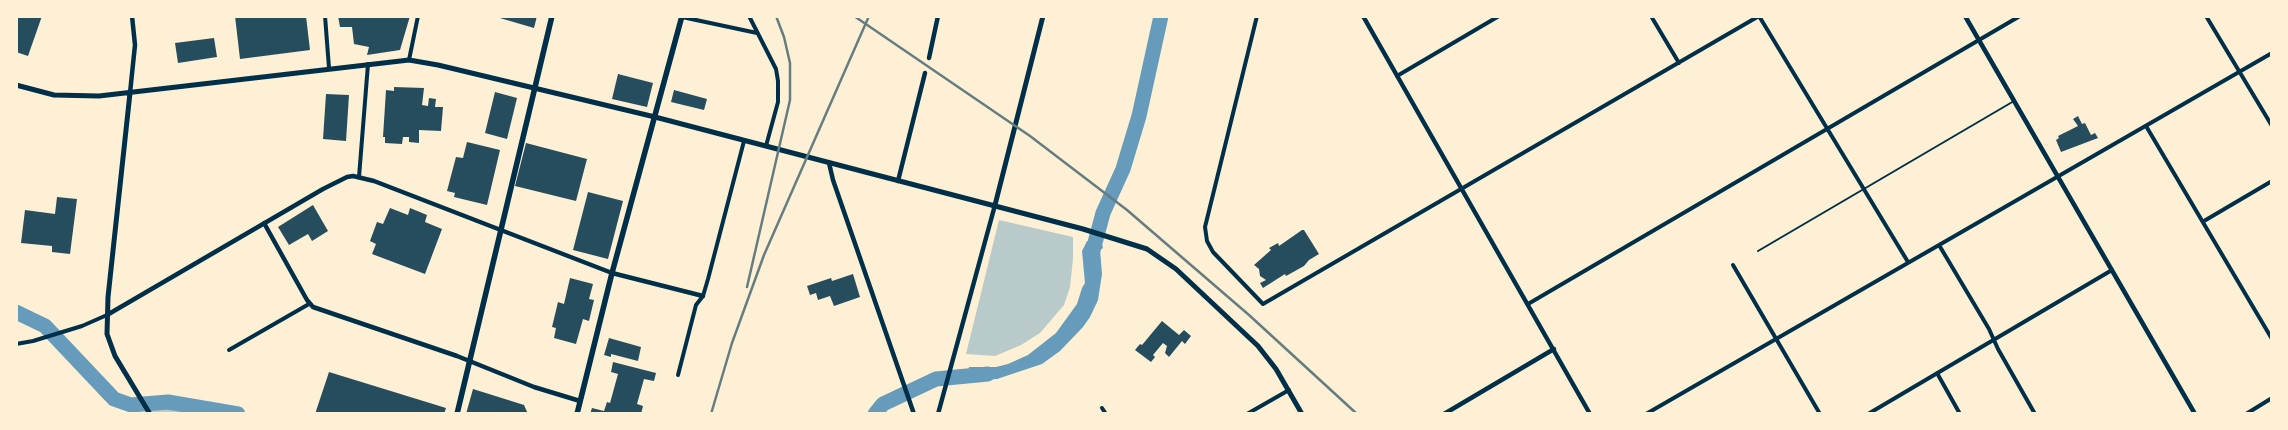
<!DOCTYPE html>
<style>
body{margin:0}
#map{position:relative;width:2288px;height:430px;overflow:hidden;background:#fdf0d5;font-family:Mulish,sans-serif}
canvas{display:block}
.frame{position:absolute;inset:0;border:18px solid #fdf0d5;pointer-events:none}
</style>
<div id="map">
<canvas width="2288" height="430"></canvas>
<div class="frame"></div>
</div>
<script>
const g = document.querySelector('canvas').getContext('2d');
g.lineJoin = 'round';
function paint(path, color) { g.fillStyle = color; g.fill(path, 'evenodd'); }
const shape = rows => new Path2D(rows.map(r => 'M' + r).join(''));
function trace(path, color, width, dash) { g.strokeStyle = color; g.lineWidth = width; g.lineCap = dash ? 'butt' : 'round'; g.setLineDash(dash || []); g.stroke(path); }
paint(shape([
 [999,220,1073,237,1073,259,1070,287,1064,305,1040,333,1021,345,995,356,966,354],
 [168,402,238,414,150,414,142,404]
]), '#b9caca');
paint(shape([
 [1087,241,1102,244,1103,248,1100,250,1102,274,1098,300,1090,317,1083,327,1060,351,1042,364,997,379,967,381,969,367,996,367,1008,364,1028,355,1056,333,1077,304,1082,288,1085,283,1082,251]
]), '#669bbc');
trace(shape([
 [1093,260,1092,254,1103,213,1123,169,1139,116,1161,16],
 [16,312,45,326,114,399,131,405,168,402,238,414],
 [875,414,883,404,936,379,988,374]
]), '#669bbc', 15);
paint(shape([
 [16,16,42,16,28,56,16,52],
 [235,16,306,16,310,50,240,59],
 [338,16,410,16,400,50,367,55,369,47,354,44,352,27,340,27],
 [493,16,537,16,534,28],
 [214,38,217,57,178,63,175,43],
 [618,74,653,83,647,107,612,99],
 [394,87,424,88,422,105,428,106,429,98,436,99,435,107,443,107,441,131,419,130,419,143,409,142,409,137,403,137,402,144,385,143,385,137,383,137,386,90,394,91],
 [674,90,707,99,704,110,671,102],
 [495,92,517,98,507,139,485,133],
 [326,94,349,95,346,141,323,139],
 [2078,116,2082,124,2085,123,2091,135,2095,133,2098,138,2061,152,2056,140,2059,138,2058,136,2078,126,2073,119],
 [467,142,500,150,487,205,454,197,455,193,447,191,456,157,463,158],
 [526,143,587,159,576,201,515,186],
 [588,192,623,201,608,259,573,250],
 [57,197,77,199,70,254,52,252,52,246,21,243,25,210,55,214],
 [313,205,328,231,312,241,308,234,289,245,278,227],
 [390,208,408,215,410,208,427,215,425,222,442,229,425,274,372,254,376,244,370,241,377,222,383,224],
 [1302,230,1304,230,1319,254,1309,260,1304,266,1286,276,1285,274,1263,288,1260,283,1266,280,1260,276,1259,269,1254,265,1271,250,1269,248,1278,243,1279,246],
 [853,274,860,297,834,306,830,296,818,300,816,293,810,295,807,286,831,278,832,281],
 [570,278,593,284,589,299,594,300,589,321,583,319,576,344,554,338,556,328,552,327,558,302,564,304],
 [1162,321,1179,335,1184,330,1191,336,1185,344,1182,341,1169,357,1165,353,1167,346,1163,343,1153,355,1155,357,1151,362,1135,350,1140,344,1142,345],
 [609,338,641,347,638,361,611,354,611,357,604,355],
 [613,362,656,373,654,381,644,379,637,404,643,406,641,414,590,414,592,408,604,411,607,402,610,403,618,374,611,372],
 [329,372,446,408,444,414,315,414],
 [473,389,524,405,528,414,466,414]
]), '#264d5e');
trace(shape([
 [1758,251,2014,101]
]), '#003049', 2);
trace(shape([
 [325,16,329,68],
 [749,16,776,69,778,81,778,102,766,146],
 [1257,16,1205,227,1207,241,1213,252,1263,304,1759,16],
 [1651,16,1679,63],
 [1759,16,1908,262],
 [2206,16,2272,126],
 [682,17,757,33],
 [409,60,418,16],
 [1397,76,1499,16],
 [2146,126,2272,339],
 [359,177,368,64],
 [2204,221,2272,181],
 [1939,245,1989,329,1998,349,2035,414],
 [1733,265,1820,414],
 [1528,304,2020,16],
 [16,344,33,341,82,326,107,315],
 [229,350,309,304],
 [1937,373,1960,414],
 [678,375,696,305,703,296,708,279,744,141],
 [1102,408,1106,414],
 [1247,414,1289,390],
 [1646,414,2272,53],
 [1868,414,2112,270],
 [2246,414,2272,398]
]), '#003049', 4);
trace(shape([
 [1363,16,1590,414],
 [1965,16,2195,414],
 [929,58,938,16],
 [130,93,135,45,132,16],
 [829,163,833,180,914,414],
 [898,181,925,73],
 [264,223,307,300,313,307,457,356,534,387,580,401],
 [107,315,323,189,347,177,353,176,374,181,612,273,703,296],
 [938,414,995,205],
 [1444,414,1554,349]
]), '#003049', 4.5);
trace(shape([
 [16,85,54,95,99,96,409,60,438,65,655,117,1083,229,1147,249,1176,269,1258,346,1276,369,1302,414],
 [130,93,108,297,107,334,115,356,150,414],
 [995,205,1043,16]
]), '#003049', 5);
trace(shape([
 [457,414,552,16],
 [577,414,612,273,682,16]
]), '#003049', 5.5);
trace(shape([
 [854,16,1030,136,1127,210,1249,315,1357,414],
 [747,287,790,100,790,63,784,37,776,16],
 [711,414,732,343,764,255,869,16]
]), '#657d81', 2.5);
</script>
